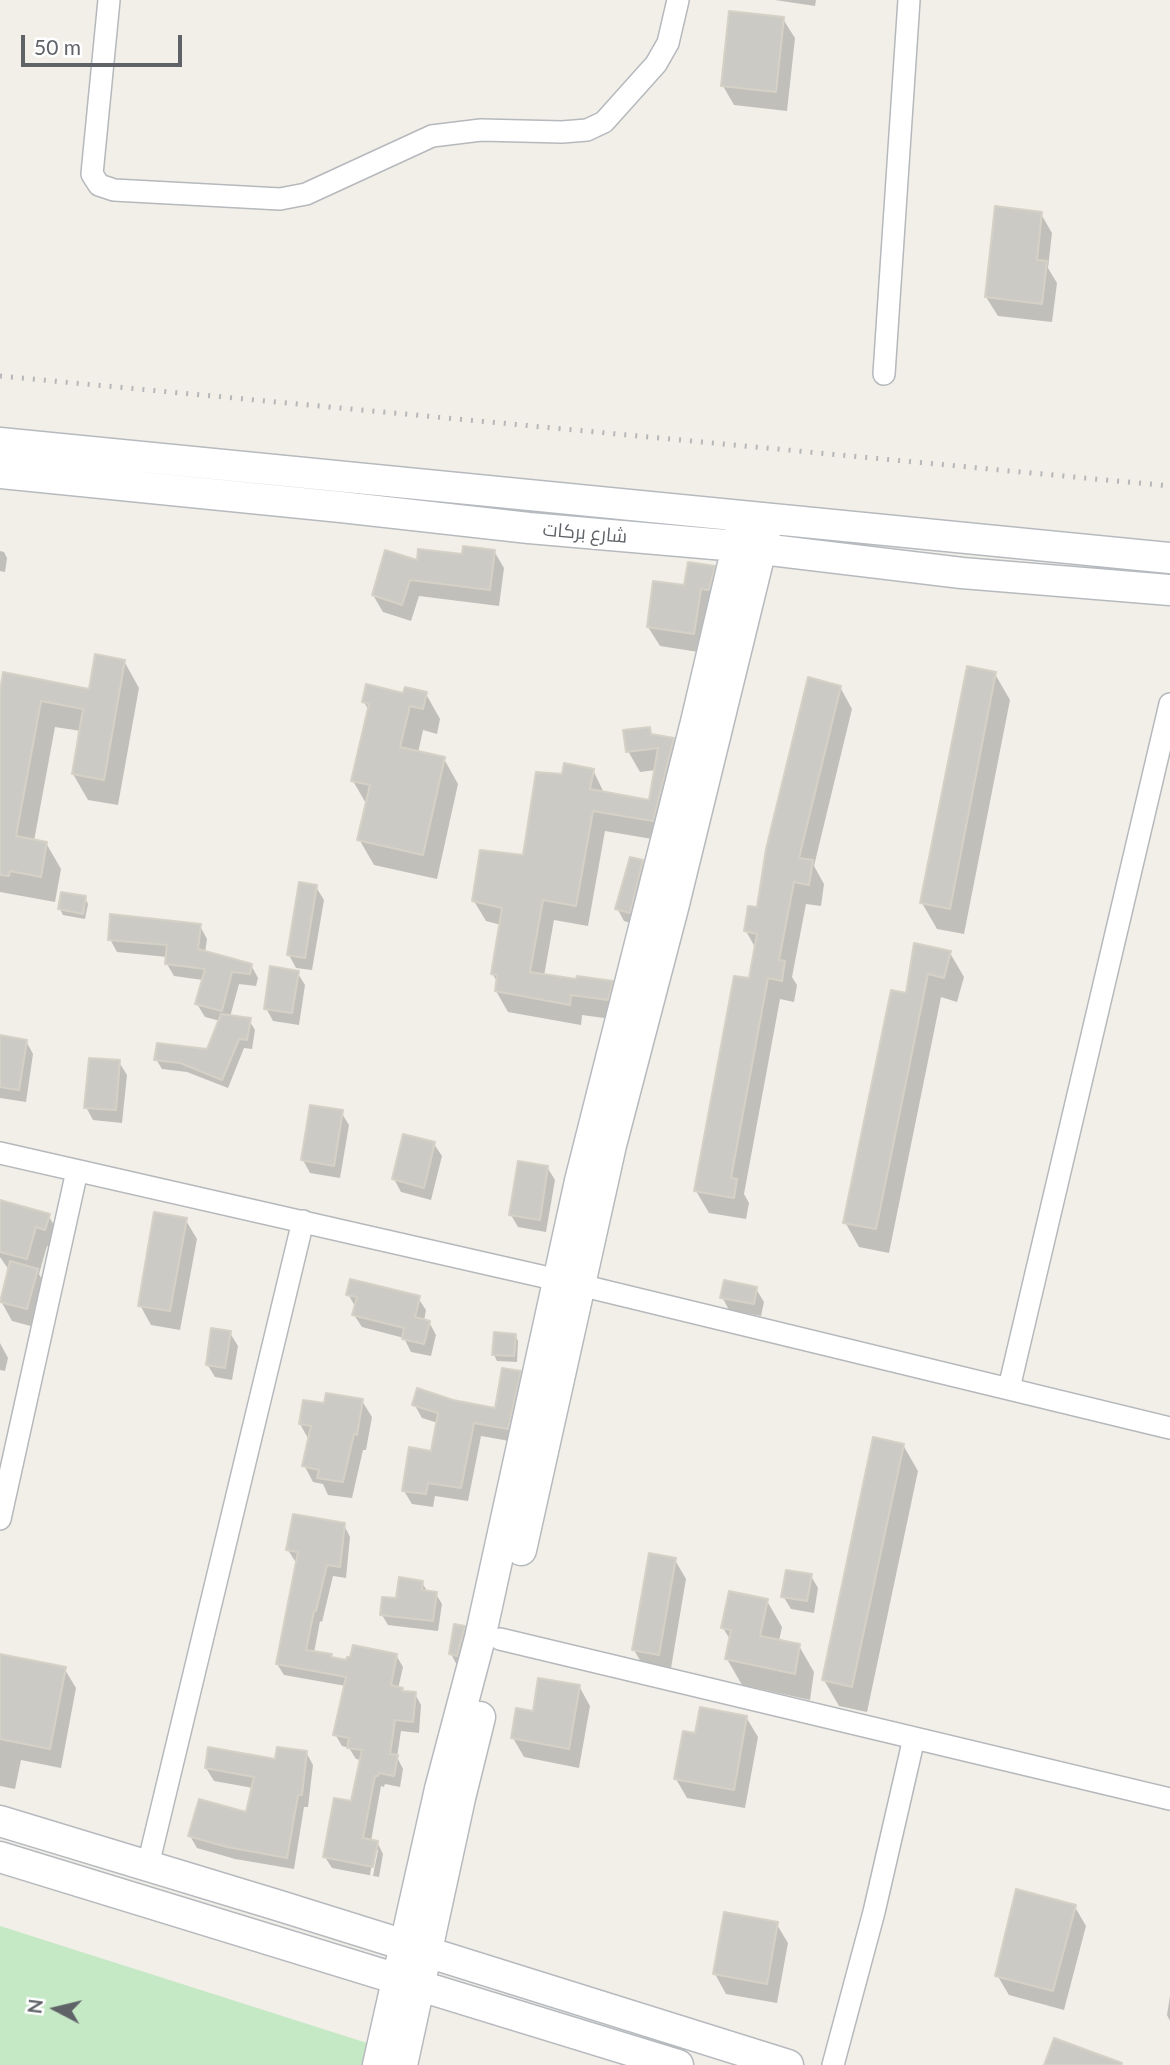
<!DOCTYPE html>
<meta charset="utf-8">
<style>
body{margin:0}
#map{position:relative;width:1170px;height:2065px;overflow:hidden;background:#f1efe8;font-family:Lato,sans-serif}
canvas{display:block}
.north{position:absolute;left:21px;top:1974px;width:70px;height:70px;-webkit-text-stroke:5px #fff;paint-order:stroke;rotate:277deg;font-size:19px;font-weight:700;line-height:28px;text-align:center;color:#5f6368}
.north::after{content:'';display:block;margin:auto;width:24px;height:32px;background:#5f6368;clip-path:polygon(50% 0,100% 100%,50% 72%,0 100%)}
.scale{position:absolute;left:21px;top:35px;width:161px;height:32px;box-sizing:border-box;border:4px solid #5f6368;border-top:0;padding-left:9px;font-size:21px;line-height:24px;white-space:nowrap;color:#5f6368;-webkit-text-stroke:5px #fff;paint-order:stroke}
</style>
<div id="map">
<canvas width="1170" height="2065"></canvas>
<div class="north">N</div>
<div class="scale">50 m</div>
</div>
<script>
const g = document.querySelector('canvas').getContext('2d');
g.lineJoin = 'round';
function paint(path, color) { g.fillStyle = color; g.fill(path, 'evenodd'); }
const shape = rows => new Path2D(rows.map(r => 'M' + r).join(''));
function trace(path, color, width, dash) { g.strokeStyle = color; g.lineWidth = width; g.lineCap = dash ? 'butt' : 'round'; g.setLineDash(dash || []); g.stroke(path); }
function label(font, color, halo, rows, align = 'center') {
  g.font = font + ' Lato,Cairo,sans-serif'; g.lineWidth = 6; g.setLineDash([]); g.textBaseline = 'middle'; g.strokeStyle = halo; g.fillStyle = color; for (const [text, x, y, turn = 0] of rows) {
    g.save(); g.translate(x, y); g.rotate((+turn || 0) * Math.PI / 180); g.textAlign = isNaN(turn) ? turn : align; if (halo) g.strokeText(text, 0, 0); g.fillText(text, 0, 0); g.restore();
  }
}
paint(shape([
 [0,1926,367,2043,362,2065,0,2065]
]), '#c5e8c5');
paint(shape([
 [775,0,816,0,815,6],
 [783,19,795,38,787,111,734,105,723,86],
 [1041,214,1052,233,1048,268,1057,283,1052,322,998,316,986,297],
 [0,551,4,552,7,558,5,572,0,571],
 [494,551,504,568,499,606,419,596,411,621,383,612,373,595,418,562],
 [713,568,725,587,705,653,660,646,648,627,686,587],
 [124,661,139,688,118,805,88,800,73,774,81,731,55,727,34,841,46,843,61,869,55,902,0,892,0,701,90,692],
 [995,674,1010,700,964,934,937,929,922,903],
 [840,687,852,709,814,866,824,884,821,906,806,904,792,977,797,985,794,1002,780,999,744,1194,749,1203,746,1219,709,1213,696,1191,750,981,756,949,746,931,759,910],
 [426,694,440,719,437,734,423,730,418,753,444,759,458,784,437,879,374,865,359,839,367,805,353,781,369,711,364,702],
 [649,729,653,736,673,740,685,760,664,841,605,831,588,926,554,920,544,976,578,981,611,982,623,1003,619,1020,582,1015,581,1025,508,1012,496,991,498,983,492,973,501,925,486,921,474,901,524,857,563,776,593,770,604,793,651,802,656,770,640,772,628,751],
 [642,862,649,875,637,925,624,921,617,908],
 [316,887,324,900,312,970,296,968,289,955],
 [85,898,88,904,85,919,63,915,60,909],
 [200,926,207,939,205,953,251,965,258,978,256,986,239,984,230,1017,249,1020,255,1030,252,1049,244,1048,228,1088,187,1072,162,1069,156,1059,208,1051,220,1021,205,1017,197,1004,203,980,174,976,167,964,167,957,117,952,110,939],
 [916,945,950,953,964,977,957,1002,941,997,889,1253,859,1247,845,1222,907,995],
 [297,972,305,985,299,1025,273,1021,266,1008],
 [0,1037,26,1041,33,1054,26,1102,0,1098],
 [119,1062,127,1075,122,1123,93,1120,86,1107],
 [341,1112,349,1125,340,1178,310,1173,303,1160],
 [434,1144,442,1156,431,1200,401,1192,394,1179],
 [547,1167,555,1180,546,1232,518,1227,511,1215],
 [0,1201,48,1215,60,1235,56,1249,47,1246,39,1274,48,1290,38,1328,12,1321,1,1301,9,1270,0,1257],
 [185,1219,197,1239,180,1330,151,1325,140,1305],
 [756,1289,764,1302,761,1316,729,1310,722,1297],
 [348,1294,418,1298,426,1310,424,1321,429,1322,436,1335,431,1356,411,1352,404,1338,362,1327,354,1315,356,1308],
 [230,1333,238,1346,232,1380,215,1377,207,1364],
 [515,1335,518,1341,517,1362,497,1361,494,1355],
 [0,1343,8,1358,5,1371,0,1370],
 [519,1372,527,1386,515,1442,481,1436,468,1501,435,1496,433,1507,412,1504,404,1491,432,1453,438,1423,422,1418,414,1404,453,1402,496,1410],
 [362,1401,372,1417,366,1450,363,1450,352,1498,328,1495,323,1484,313,1482,304,1465,309,1440,300,1424,325,1405],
 [903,1445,918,1471,867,1712,839,1706,824,1680],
 [344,1525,350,1537,346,1578,333,1576,322,1622,320,1621,314,1653,347,1662,396,1655,403,1667,398,1689,404,1693,415,1694,421,1705,419,1733,401,1731,397,1757,403,1769,400,1787,385,1784,384,1787,381,1786,371,1841,377,1842,383,1854,379,1877,332,1868,325,1857,352,1803,361,1760,356,1759,349,1748,342,1746,335,1734,346,1686,284,1675,277,1664,298,1562,295,1561,288,1550],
 [374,1850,378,1850,373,1876,370,1875],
 [675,1560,686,1579,670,1674,645,1669,634,1650],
 [811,1576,818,1588,814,1613,791,1609,783,1596],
 [422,1583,428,1592,436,1594,442,1604,438,1631,388,1625,382,1615,397,1600],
 [767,1601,782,1627,779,1641,799,1646,814,1672,810,1700,742,1685,727,1659,731,1641,723,1628],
 [464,1627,471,1640,458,1667,451,1654],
 [0,1668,64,1668,76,1688,61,1768,21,1760,15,1789,0,1786],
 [579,1686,590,1706,579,1768,524,1757,513,1738,534,1713],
 [746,1717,758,1737,745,1808,687,1798,676,1779],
 [306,1752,313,1765,308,1807,304,1807,294,1869,235,1859,197,1848,190,1836,247,1815,253,1788,214,1781,206,1768,277,1761],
 [1075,1907,1086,1926,1064,2010,1009,1995,997,1975],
 [776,1923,788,1943,777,2003,726,1994,715,1974],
 [1170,1996,1170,2021,1167,2015]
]), '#0003');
const building = shape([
 [729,11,784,17,776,92,721,86,729,11],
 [995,206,1042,212,1037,260,1047,261,1042,304,985,297,995,206],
 [463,546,495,550,490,590,410,580,402,605,372,595,385,550,417,560,418,549,462,554,463,546],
 [688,562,715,566,709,590,701,589,694,634,647,627,653,581,684,585,688,562],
 [95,654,125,660,104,780,72,774,83,709,41,701,16,836,47,842,41,877,10,871,9,876,0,875,0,691,3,672,89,689,95,654],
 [967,666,996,672,950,909,920,903,967,666],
 [808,677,841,686,799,858,813,860,809,885,794,882,779,960,785,961,782,981,768,978,731,1178,737,1179,734,1198,694,1191,734,976,749,978,757,934,744,931,748,906,757,907,766,849,808,677],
 [366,684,403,693,405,687,427,692,423,709,410,706,400,747,445,757,423,855,357,840,370,785,351,781,369,704,362,702,366,684],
 [650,727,651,734,674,738,653,821,593,811,576,906,543,900,530,972,576,979,577,976,613,981,608,1000,571,995,570,1005,495,991,497,975,491,974,502,908,472,901,480,850,523,855,536,772,562,774,564,763,594,769,590,789,649,800,658,748,626,752,623,730,650,727],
 [630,857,643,860,630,913,615,909,630,857],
 [299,882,317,885,305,958,287,955,299,882],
 [61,892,86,896,83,914,58,909,61,892],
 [110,914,201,924,198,949,252,964,250,974,232,972,222,1011,195,1004,205,969,165,964,167,945,108,940,110,914],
 [914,943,951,951,944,978,928,974,876,1229,843,1223,891,990,906,993,914,943],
 [270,966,299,971,292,1013,264,1009,270,966],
 [221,1014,251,1018,247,1040,239,1039,222,1080,180,1063,154,1060,157,1043,207,1049,221,1014],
 [0,1035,27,1040,19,1090,0,1087,0,1035],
 [89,1058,120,1060,116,1110,84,1108,89,1058],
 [310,1105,343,1110,334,1166,301,1160,310,1105],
 [403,1134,435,1142,424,1188,392,1179,403,1134],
 [518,1161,548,1166,540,1220,509,1215,518,1161],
 [0,1200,50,1214,45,1230,36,1227,27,1259,0,1252,0,1200],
 [154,1212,187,1218,170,1311,138,1306,154,1212],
 [10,1261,38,1269,27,1309,0,1302,10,1261],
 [350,1279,420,1296,415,1317,430,1321,424,1344,402,1339,404,1328,352,1315,357,1297,346,1295,350,1279],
 [724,1280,757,1287,754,1304,720,1298,724,1280],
 [211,1328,231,1331,225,1368,206,1365,211,1328],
 [494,1332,516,1334,514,1356,492,1355,494,1332],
 [502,1368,521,1371,508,1429,474,1423,461,1488,428,1483,426,1494,402,1491,409,1447,431,1451,438,1413,412,1405,417,1388,453,1400,495,1408,502,1368],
 [326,1393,363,1399,357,1435,354,1434,343,1482,317,1478,319,1470,302,1466,311,1426,299,1424,303,1400,324,1403,326,1393],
 [873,1437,904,1444,852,1687,822,1680,873,1437],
 [293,1514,345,1523,340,1567,327,1565,316,1611,314,1611,306,1650,332,1654,331,1657,346,1660,347,1657,350,1657,353,1645,397,1654,391,1685,403,1688,402,1691,416,1692,413,1722,395,1720,390,1754,398,1755,394,1776,379,1773,378,1776,375,1776,363,1838,378,1841,373,1867,323,1857,334,1798,351,1801,362,1750,347,1748,349,1738,333,1735,346,1677,276,1664,298,1552,286,1550,293,1514],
 [649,1553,676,1558,659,1655,632,1650,649,1553],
 [786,1570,812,1574,807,1601,781,1597,786,1570],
 [399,1577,423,1581,422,1590,437,1592,433,1621,380,1615,382,1597,396,1598,399,1577],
 [729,1591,768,1599,760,1636,800,1644,795,1674,725,1659,731,1630,721,1628,729,1591],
 [454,1624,465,1626,457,1656,449,1654,454,1624],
 [0,1654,66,1667,50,1749,0,1739,0,1654],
 [538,1678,580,1685,569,1749,511,1738,516,1708,533,1711,538,1678],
 [700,1707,747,1716,734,1790,674,1779,683,1731,695,1733,700,1707],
 [208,1747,275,1759,277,1747,307,1751,302,1795,298,1795,287,1858,227,1847,188,1836,199,1799,246,1812,254,1777,205,1768,208,1747],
 [1016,1889,1076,1905,1053,1991,995,1976,1016,1889],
 [724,1912,778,1922,767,1984,713,1974,724,1912],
 [1054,2038,1122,2063,1121,2065,1044,2065,1054,2038]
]);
paint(building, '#cccac5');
trace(building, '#d6d1c6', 2);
const street = shape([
 [109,0,92,174,99,185,114,190,280,199,306,194,432,136,481,130,562,132,587,130,604,122,656,64,668,43,678,0],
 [884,374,909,0],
 [0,1153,580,1285,1170,1428],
 [1009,1388,1170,704],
 [0,1519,77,1171],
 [500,1639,1170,1799],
 [148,1865,303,1221],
 [833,2065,874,1912,914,1738]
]);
const secondary = shape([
 [0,443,1170,558],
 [0,473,341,507,529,528,737,546,962,573,1170,590],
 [521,1550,611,1145,673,908,768,520],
 [0,1821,280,1906,788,2065],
 [0,1857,678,2065],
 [378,2065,440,1789,480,1638,580,1181,696,722,744,517],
 [402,2065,460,1798,480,1717]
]);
trace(street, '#b5b8bc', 24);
trace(secondary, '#b6babf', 33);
trace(street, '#fff', 21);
trace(secondary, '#fff', 30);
trace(shape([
 [0,376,1170,486]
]), '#b6b7b8', 5, [2, 9]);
label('19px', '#5f6368', '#fff', [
 ["شارع بركات",585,533,5]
]);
</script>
